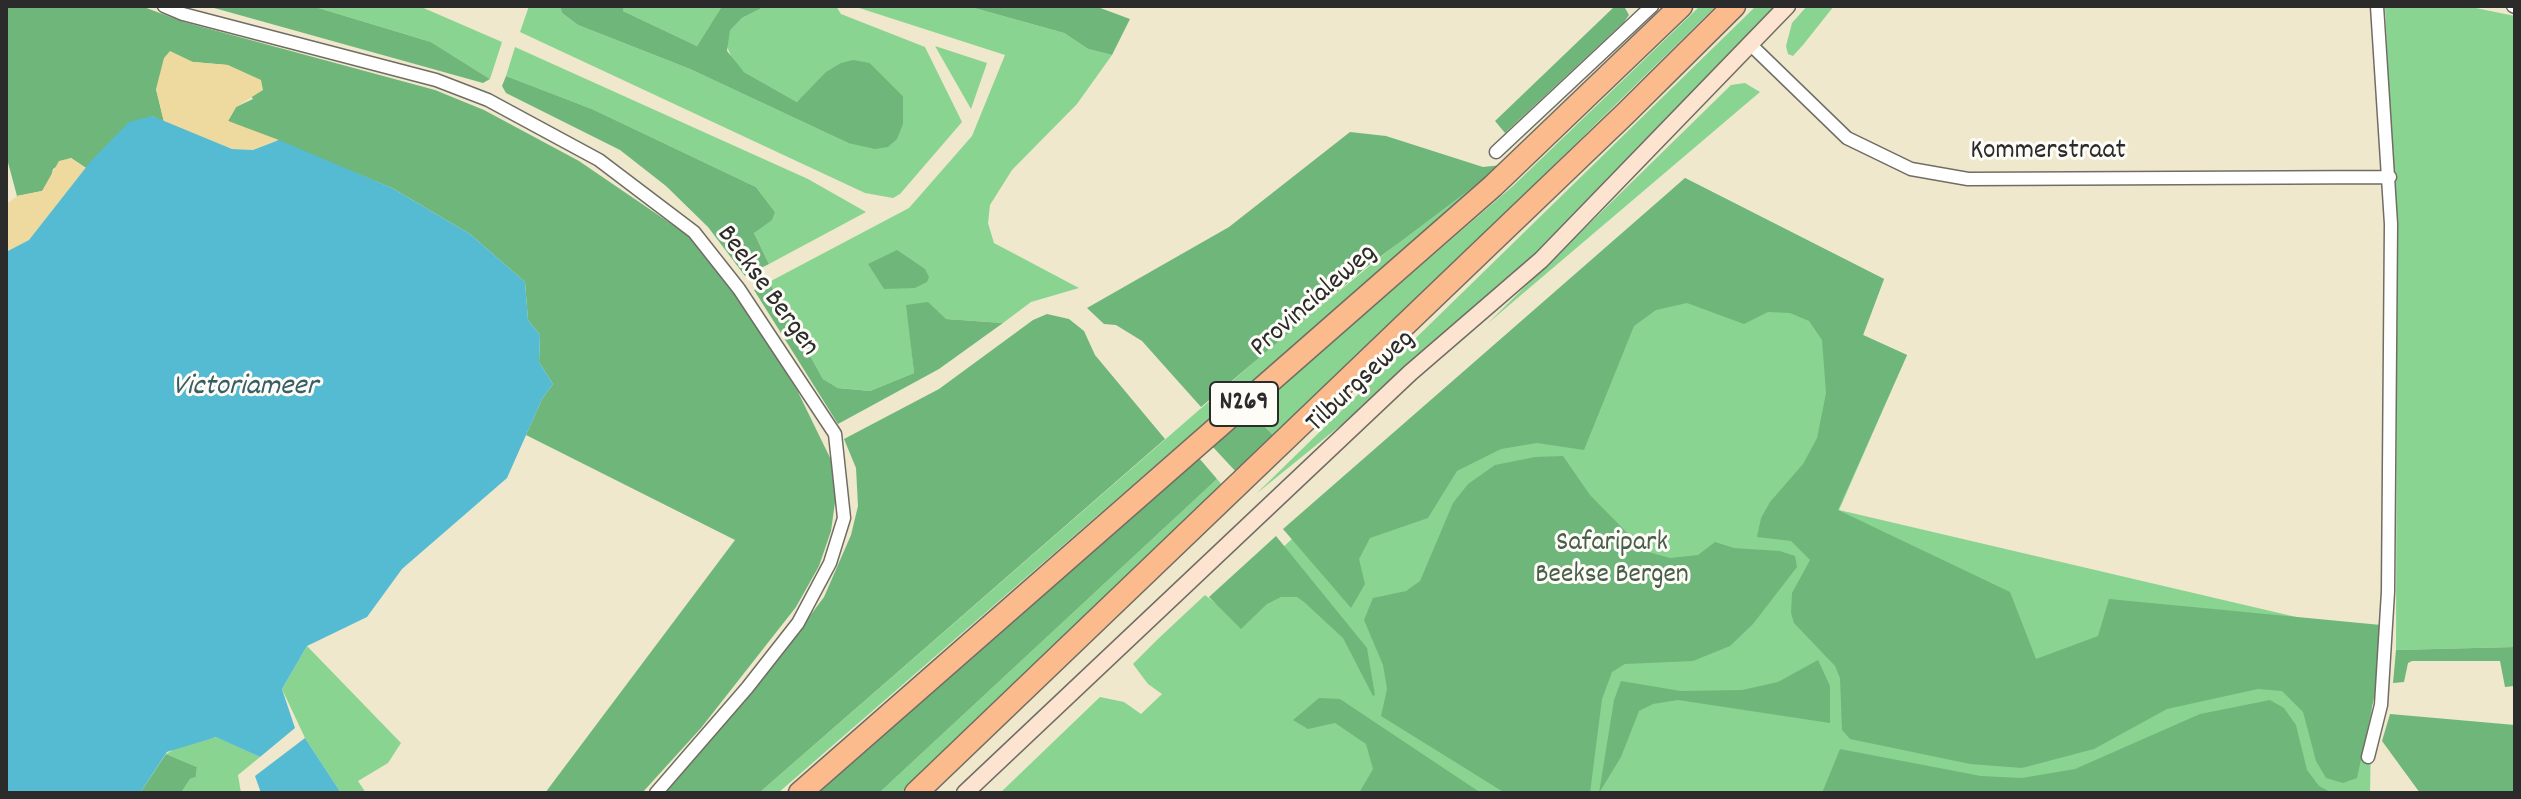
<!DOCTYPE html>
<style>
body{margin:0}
#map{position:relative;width:2521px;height:799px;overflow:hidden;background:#efe8cd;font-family:Dekko,sans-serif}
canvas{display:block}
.frame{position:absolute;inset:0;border:8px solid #2b2b2b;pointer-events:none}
</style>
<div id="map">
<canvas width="2521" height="799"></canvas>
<div class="frame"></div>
</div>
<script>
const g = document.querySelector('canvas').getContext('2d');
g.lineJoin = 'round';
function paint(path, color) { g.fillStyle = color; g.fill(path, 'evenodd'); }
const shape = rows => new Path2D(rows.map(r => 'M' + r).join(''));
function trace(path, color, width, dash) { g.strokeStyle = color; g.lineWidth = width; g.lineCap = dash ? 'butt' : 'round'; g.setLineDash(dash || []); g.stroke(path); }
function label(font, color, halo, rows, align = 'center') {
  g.font = font + ' Dekko,sans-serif'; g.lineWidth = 6; g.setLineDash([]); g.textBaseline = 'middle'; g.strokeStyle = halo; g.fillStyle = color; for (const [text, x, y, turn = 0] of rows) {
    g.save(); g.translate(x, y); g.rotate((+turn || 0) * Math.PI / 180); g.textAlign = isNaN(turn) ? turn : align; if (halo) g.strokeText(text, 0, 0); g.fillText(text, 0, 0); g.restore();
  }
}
paint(shape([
 [312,6,419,6,502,42,490,79,431,42],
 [529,6,560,6,562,13,578,25,690,69,848,143,903,96,870,63,813,89,797,102,744,72,733,61,726,44,730,29,742,18,766,6,836,6,841,14,925,47,962,122,900,194,893,198,865,193,520,32],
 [623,6,722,6,697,46,623,11],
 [853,6,967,6,1064,33,1088,49,1112,55,1077,104,1012,170,990,205,988,223,994,243,1079,288,1031,302,1003,323,946,319,907,306,914,373,870,391,838,388,823,379,769,282,909,208,972,136,1005,55],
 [1700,6,1716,6,1276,438,1251,413,1513,186],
 [1756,6,1775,6,1694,96,1525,266,1378,395,1256,494],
 [1807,6,1834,6,1803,45,1793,56,1788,54,1786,46,1792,23],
 [2385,6,2466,6,2515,16,2515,647,2396,650,2397,259],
 [935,46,987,63,971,109],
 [515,47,808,179,866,212,769,264,754,233,775,212,756,187,592,109,506,76],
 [1745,83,1760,92,1487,324,1731,85],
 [1495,170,778,793,759,793,1284,336,1448,202],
 [1685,178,1884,279,1863,335,1907,355,1839,510,2373,635,2370,793,1000,793,1100,697,1124,702,1141,714,1162,694,1148,684,1133,664,1159,638,1205,595,1219,606],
 [1217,479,1224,487,901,793,879,793],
 [307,646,401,743,388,763,358,781,366,793,341,793,305,738,282,689],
 [217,737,260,757,238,775,241,793,181,793,190,779,196,777,197,767,166,754,184,744]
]), '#8ad491');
paint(shape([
 [6,6,141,6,184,22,435,90,484,110,579,161,689,236,735,294,797,390,835,468,836,495,831,531,819,566,796,607,701,728,642,793,545,793,735,540,526,435,542,399,553,384,539,362,540,335,528,320,525,282,470,234,392,188,228,121,236,107,253,99,228,65,193,62,156,89,164,122,152,116,86,168,71,158,53,169,50,181,42,191,17,196,6,155],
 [207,6,312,6,431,42,490,79,483,83],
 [560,6,623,6,623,11,697,46,722,6,766,6,742,18,730,30,727,51,744,72,797,102,826,72,841,63,853,60,870,63,903,96,903,124,897,139,888,147,875,149,848,143,690,69,578,25,562,13],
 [967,6,1095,6,1130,19,1112,55,1088,49,1064,33],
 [1615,6,1625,8,1629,15,1624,22,1505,133,1495,121],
 [506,76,592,109,756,187,775,212,772,220,754,233,769,264,745,276,708,227,666,186,620,150,506,93,502,86],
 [1350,132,1386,136,1483,167,1502,165,1364,269,1201,407,1142,341,1116,325,1104,324,1087,308,1229,227],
 [1685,178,1884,279,1863,335,1907,355,1838,510,2010,592,2036,659,2098,636,2109,599,2381,625,2378,679,2357,778,2343,783,2326,778,2316,761,2303,712,2282,691,2258,689,2167,709,2094,749,2022,768,1970,764,1850,739,1842,730,1840,678,1835,666,1794,623,1791,613,1792,593,1810,560,1791,541,1757,537,1761,518,1770,502,1803,464,1817,438,1826,393,1822,340,1809,321,1790,313,1768,312,1744,324,1687,303,1656,310,1634,326,1584,450,1537,443,1501,449,1457,471,1428,518,1370,538,1359,559,1365,584,1351,608,1283,529],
 [897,250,925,269,929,277,927,282,915,288,884,289,868,264],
 [769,282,823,379,838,388,870,391,914,373,906,305,928,302,946,319,1003,323,939,369,838,424,754,290],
 [1047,314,1069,319,1084,331,1095,355,1165,439,759,793,665,793,756,688,824,597,851,535,858,506,856,468,844,439,939,389,1033,320],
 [1251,413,1276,438,1238,474,1212,446],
 [1563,456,1590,495,1645,551,1670,558,1698,555,1715,542,1734,548,1780,551,1795,556,1797,567,1753,624,1730,646,1693,661,1625,664,1612,672,1602,699,1590,793,1505,793,1381,716,1387,689,1383,665,1364,620,1373,598,1406,591,1420,581,1453,503,1468,484,1495,465,1535,457],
 [1199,458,1217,479,879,793,812,793],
 [1276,536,1367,648,1375,695,1373,696,1343,638,1304,602,1297,597,1281,597,1267,604,1241,629,1209,597],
 [2515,647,2515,686,2505,687,2500,661,2412,661,2408,663,2404,682,2393,683,2396,650],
 [1818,660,1830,686,1830,723,1678,700,1653,704,1639,711,1621,757,1599,793,1614,700,1621,681,1681,691,1742,690,1778,682],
 [1319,698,1340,699,1481,793,1359,793,1373,769,1366,744,1335,723,1308,729,1293,720],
 [2270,700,2284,708,2296,725,2307,770,2319,786,2332,793,1822,793,1840,749,1981,776,2022,778,2075,769,2200,714],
 [2390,714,2515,725,2515,793,2420,793,2382,741],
 [166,754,197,767,196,777,190,779,181,793,140,793]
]), '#6fb67b');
paint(shape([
 [170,51,193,62,228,65,261,80,263,90,236,107,228,121,279,140,253,150,232,149,164,122,156,89,164,58],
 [71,158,86,168,29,240,6,252,7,204,17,196,42,191,59,161]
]), '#eeda9e');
paint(shape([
 [152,116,232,149,253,150,279,140,392,188,470,234,525,282,528,320,540,335,539,362,553,384,542,399,507,478,402,569,367,617,307,646,282,689,295,728,260,757,216,737,167,752,140,793,6,793,6,252,29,240,91,161,129,122],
 [305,738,341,793,261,793,255,776]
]), '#54bbd2');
const street = shape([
 [164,6,183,14,436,80,488,100,599,160,694,232,739,289,835,434,844,518,830,563,798,623,747,688,656,793],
 [2513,6,2515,7],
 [1751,45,1847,138,1911,169,1968,179,2390,177],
 [1496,152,1652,6],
 [2368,757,2381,705,2388,592,2391,224,2377,6]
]);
const secondary = shape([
 [965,793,1410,373,1541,260,1787,6]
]);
const highway = shape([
 [800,793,1493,186,1681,6],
 [916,793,1626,113,1734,6]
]);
trace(street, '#706d64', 15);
trace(secondary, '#706d64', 19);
trace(highway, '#706d64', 25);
trace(street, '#fff', 12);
trace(secondary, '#fde4d1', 16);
trace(highway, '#fbbb8d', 22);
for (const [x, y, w] of [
 [1244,404,68]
]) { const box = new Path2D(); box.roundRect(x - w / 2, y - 22, w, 44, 6); g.fillStyle = '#fdfcf7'; g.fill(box); trace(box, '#2b2b2b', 2); }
label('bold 26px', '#2b2b2b', null, [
 ["N269",1244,404]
]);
label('28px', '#2b2b2b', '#fdfcf7', [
 ["Kommerstraat",2048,153],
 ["Beekse Bergen",766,292,54],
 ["Provincialeweg",1315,302,-41],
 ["Tilburgseweg",1362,383,-43]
]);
label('28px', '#485e4a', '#fdfcf7', [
 ["Safaripark",1612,545],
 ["Beekse Bergen",1612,577]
]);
label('italic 30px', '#395d65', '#fdfcf7', [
 ["Victoriameer",245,389]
]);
</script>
